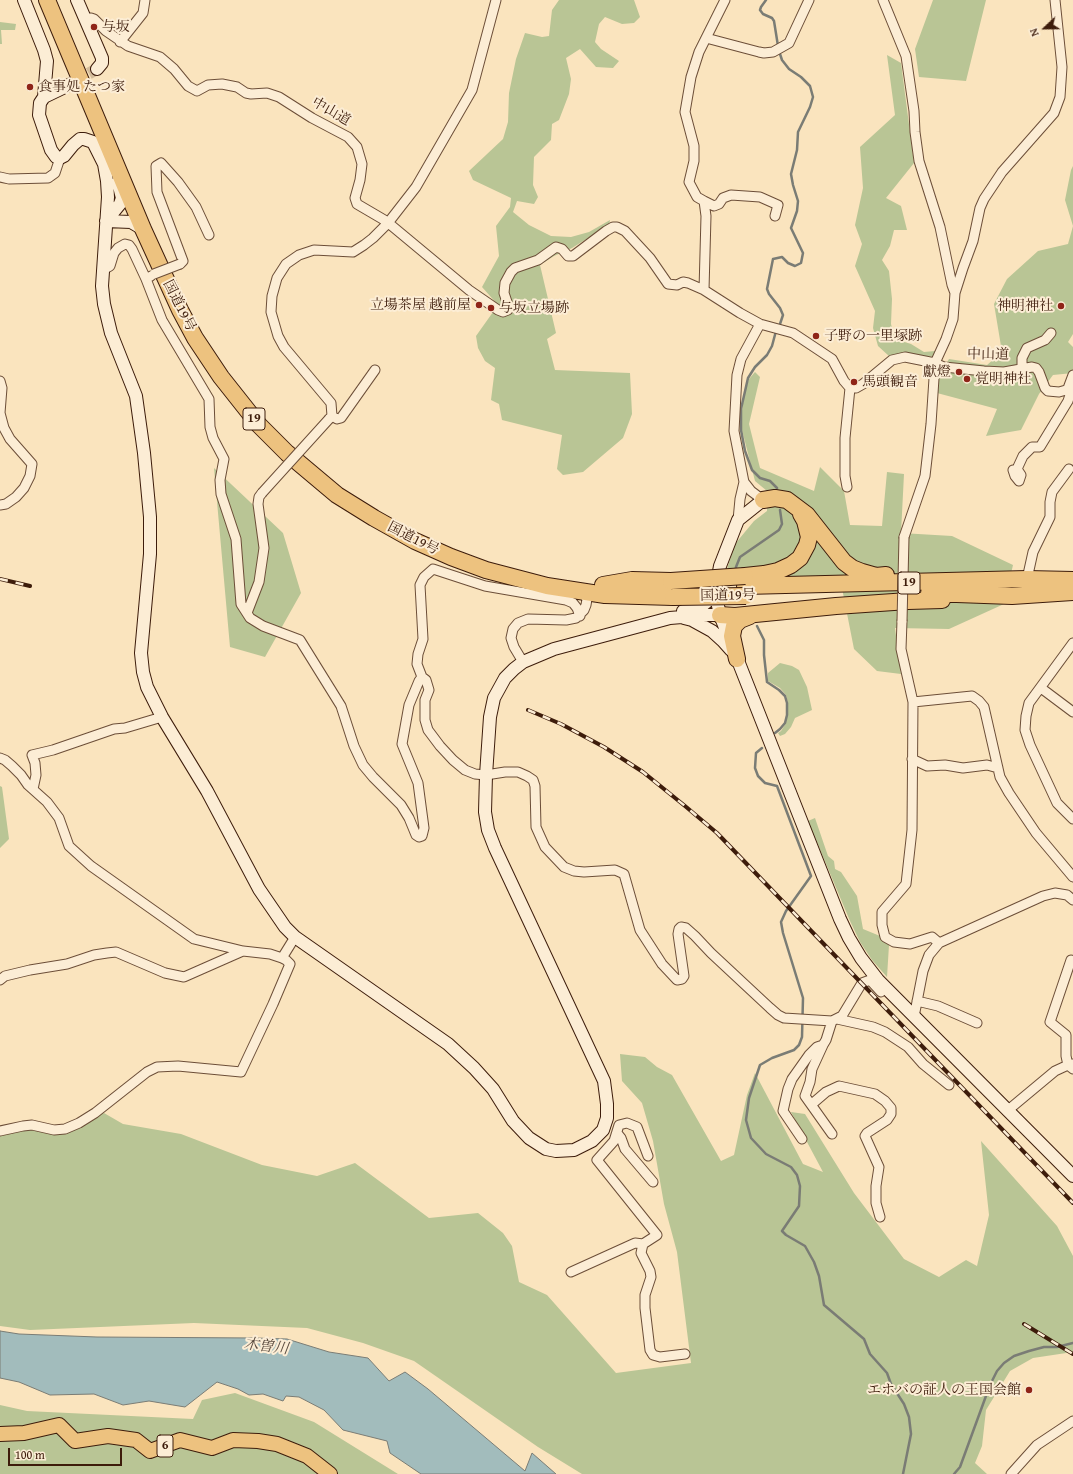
<!DOCTYPE html>
<meta charset="utf-8">
<style>
body{margin:0}
#map{position:relative;width:1073px;height:1474px;overflow:hidden;background:#fae4be;font-family:"Gentium Book Plus",serif}
canvas{display:block}
.north{position:absolute;left:1025px;top:8px;width:40px;height:40px;-webkit-text-stroke:3px #fcedd5;paint-order:stroke;rotate:248deg;font-size:11px;font-weight:700;line-height:16px;text-align:center;color:#3d1c0b}
.north::after{content:'';display:block;margin:auto;width:14px;height:18px;background:#3d1c0b;clip-path:polygon(50% 0,100% 100%,50% 72%,0 100%)}
.scale{position:absolute;left:8px;top:1448px;width:114px;height:18px;box-sizing:border-box;border:2px solid #3d1c0b;border-top:0;padding-left:5px;font-size:12px;line-height:14px;white-space:nowrap;color:#3d1c0b;-webkit-text-stroke:3px #fcedd5;paint-order:stroke}
</style>
<div id="map">
<canvas width="1073" height="1474"></canvas>
<div class="north">N</div>
<div class="scale">100 m</div>
</div>
<script>
const g = document.querySelector('canvas').getContext('2d');
g.lineJoin = 'round';
function paint(path, color) { g.fillStyle = color; g.fill(path, 'evenodd'); }
const shape = rows => new Path2D(rows.map(r => 'M' + r).join(''));
function trace(path, color, width, dash) { g.strokeStyle = color; g.lineWidth = width; g.lineCap = dash ? 'butt' : 'round'; g.setLineDash(dash || []); g.stroke(path); }
function label(font, color, halo, rows, align = 'center') {
  g.font = font + ' "Gentium Book Plus","Noto Serif JP",serif'; g.lineWidth = 4; g.setLineDash([]); g.textBaseline = 'middle'; g.strokeStyle = halo; g.fillStyle = color; for (const [text, x, y, turn = 0] of rows) {
    g.save(); g.translate(x, y); g.rotate((+turn || 0) * Math.PI / 180); g.textAlign = isNaN(turn) ? turn : align; if (halo) g.strokeText(text, 0, 0); g.fillText(text, 0, 0); g.restore();
  }
}
paint(shape([
 [559,0,634,0,640,17,634,23,622,24,605,17,599,24,595,42,601,49,619,61,613,68,596,67,580,49,566,58,571,79,569,94,559,120,552,124,551,140,534,157,533,185,538,197,534,204,517,201,513,212,529,225,551,236,571,237,589,232,610,220,609,225,572,248,554,256,540,265,556,333,547,339,555,370,630,373,632,414,623,438,583,472,563,475,557,469,562,435,502,420,499,404,491,400,495,368,485,361,478,348,476,336,498,305,482,287,499,256,496,226,510,207,511,198,473,180,469,171,503,139,508,122,509,93,516,59,525,33,542,37,549,36,552,10],
 [933,0,986,0,966,81,919,77,915,49],
 [0,22,16,24,15,30,1,30,2,44,0,44],
 [887,55,901,63,914,163,886,198,901,206,907,230,894,230,890,246,882,260,889,271,892,299,891,324,895,339,911,344,924,352,935,351,935,357,914,355,890,357,878,346,873,328,875,311,855,266,862,244,855,225,863,188,860,147,895,115],
 [1073,166,1073,334,1068,342,1073,347,1073,373,1053,375,1039,394,1021,430,986,436,997,409,937,393,939,373,942,371,949,359,987,365,1002,352,994,304,1007,279,1038,251,1068,244,1073,226,1065,200,1071,170],
 [755,372,760,377,749,424,760,468,814,491,820,467,844,491,850,525,882,526,887,472,904,474,901,533,952,536,1013,565,1004,604,949,629,895,628,901,674,877,671,854,649,840,578,776,579,773,567,727,569,735,544,754,521,767,511,767,491,755,481,742,430,742,410,745,391,749,379],
 [214,468,283,533,301,593,265,657,230,647],
 [780,663,792,666,799,670,807,687,812,710,795,718,791,727,785,734,780,736,778,733,781,731,786,723,788,703,786,695,780,688,768,681,768,673],
 [0,786,2,787,9,839,0,848],
 [815,818,828,856,834,861,835,869,841,872,857,896,863,929,880,936,889,945,887,977,872,960,860,942,850,921,808,821],
 [620,1054,645,1057,657,1067,672,1075,721,1161,734,1155,747,1095,755,1073,803,1164,823,1172,791,1112,805,1114,854,1193,904,1259,939,1277,966,1260,977,1266,989,1215,981,1141,1057,1226,1073,1256,1073,1352,1033,1358,1010,1371,986,1410,982,1446,975,1463,987,1474,582,1474,538,1447,414,1361,363,1343,307,1328,194,1323,30,1330,0,1326,0,1136,26,1129,59,1135,104,1113,123,1124,181,1134,262,1165,317,1176,355,1163,429,1218,478,1213,503,1233,512,1246,519,1282,547,1295,616,1373,691,1363,677,1252,664,1204,653,1141,642,1103,622,1081],
 [235,1393,314,1422,398,1474,0,1474,0,1405,27,1411,193,1419,202,1400]
]), '#b9c595');
const water = shape([
 [0,1331,19,1334,97,1337,256,1338,287,1339,329,1352,368,1358,389,1381,405,1372,428,1389,525,1471,532,1453,556,1474,421,1474,390,1453,387,1441,343,1430,324,1410,299,1397,286,1396,283,1401,263,1394,249,1395,238,1389,217,1382,185,1407,149,1401,123,1405,94,1394,50,1395,19,1382,0,1378,0,1331]
]);
paint(water, '#a2bcbc');
trace(water, '#7a7c75', 1);
trace(shape([
 [766,0,761,7,760,10,763,14,772,18,774,21,778,46],
 [779,327,783,315,780,308,769,294,767,289,773,259,782,257,788,263,795,266,801,263,803,253,791,228,797,211,798,201,793,185,791,174,797,150,798,132,810,107,813,97,810,86,801,77,789,69,782,60,779,51],
 [776,331,772,346,767,355,755,367,748,378,741,409,741,430,745,451,752,470,760,478,770,481,777,488],
 [735,572,736,567,740,557,779,530,782,524,780,510],
 [757,626,764,640,764,655,767,682,779,690,785,696,787,703,787,715,785,723,780,729,775,733],
 [762,748,756,753,755,768,758,776,765,783,777,786,811,876,786,911,781,922,783,933,803,998,802,1037,799,1045,794,1050,772,1058,760,1065,749,1098,746,1120,751,1138,766,1154,791,1167,797,1175,800,1186,799,1206,782,1231,786,1235,805,1246,814,1262,819,1276,824,1305,864,1339,870,1354,887,1373,891,1384,904,1404,909,1417,911,1434,903,1474],
 [954,1474,960,1467,990,1385,997,1371,1004,1363,1014,1356,1029,1351,1044,1347,1057,1347,1073,1343]
]), '#7a7c75', 2.5);
trace(shape([
 [73,82,97,69]
]), '#d4bc9a', 12, [12, 6]);
const street = shape([
 [883,0,906,56,914,111,915,132,919,161,940,227,952,285,955,293],
 [85,19,91,18,94,19,106,31,128,46,160,57,174,69,188,86,197,91,208,85,222,84,237,87,246,93,251,94,267,93,279,97,312,118,348,137,357,147,362,164,360,180,355,198,357,204,386,221,469,290,498,310,503,312,508,310,509,308,504,293,505,283,511,272,515,268,538,260,556,247,562,249,568,256,573,256,606,231,613,227,617,227,625,231,650,258,668,284,677,285,683,282,688,283,704,290,740,313,760,324,793,333,832,359,844,381,850,388,856,388,863,384,892,360,905,357,935,363,944,367,984,371,1004,372,1032,367,1036,368,1039,372,1045,388,1048,391,1059,392,1073,388],
 [706,38,759,52,764,53,773,52,789,43,809,0],
 [120,42,143,13,145,0],
 [0,177,9,179,48,178,55,173,60,158],
 [704,201,714,206,719,204,723,198,731,195,760,197,778,205,775,216],
 [180,264,183,261,157,192,156,166,161,163,178,182,196,207,209,235],
 [103,270,110,266,114,253,118,248,125,244,129,245,132,249,146,279,151,276],
 [146,279,162,320,209,399,210,427,213,438,224,459,220,480,221,494,236,539,241,604,250,618,263,626,300,640,341,706,354,746,363,765,373,777,401,805,409,818,416,835,419,837,422,836,424,828,418,783,402,744,409,705,419,681,422,677,426,680,429,690,425,700,425,720,428,730,440,746,453,760,465,770,475,774,486,775,505,772,518,772,527,776,533,780,535,786,536,827,545,847,564,867,574,871,584,872,615,870,624,874,640,930,662,964,677,980,682,979,684,976,678,934,679,929,681,927,686,928,695,936,711,953,770,1008,778,1015,784,1018,832,1021,842,1016,862,983,870,980,881,992,885,988],
 [704,290,706,216,704,201,697,197,689,182,694,161,694,146,685,112,691,77,699,52,725,0],
 [760,324,741,359,737,375,734,431,744,482,751,491,763,500],
 [1022,368,1022,358,1027,348,1045,340,1051,333],
 [0,381,2,388,0,413,4,428,10,439,32,464,30,476,24,488,16,497,6,504,0,505],
 [1067,391,1073,375],
 [332,416,337,419,341,418,375,370],
 [329,419,332,416,331,403,284,347,278,336,271,312,272,296,277,278,286,264,299,255,314,250,353,252,364,245,373,238,388,223,416,187,472,90,496,0],
 [1013,470,1015,476,1019,481,1021,475,1017,469,1023,456,1032,447,1040,447,1068,401,1072,389],
 [847,487,845,476,845,438,850,388],
 [738,520,740,499,744,482],
 [904,537,925,476,931,424,935,363,946,339,953,319,955,293,963,268,973,241,980,208,984,199,1002,172,1054,113,1060,97,1062,67,1055,0],
 [1027,579,1033,552,1050,517,1050,502,1052,492,1069,469],
 [247,613,259,582,264,548,258,504,259,497,262,493],
 [902,621,901,649,913,702,912,830,906,884,882,912,882,925,885,937,894,942,910,944,932,937,939,943],
 [1073,643,1029,703,1026,716,1025,730,1030,745,1057,803,1073,819],
 [523,662,514,647,511,638,513,629,518,623,528,619,566,620,576,618,584,610,586,605,587,599,582,592],
 [422,677,417,664,418,654,423,639,420,585,424,577,433,569,485,586,566,600,573,603,577,608,580,616],
 [1041,688,1073,712],
 [913,702,972,696,979,701,984,707,1000,777,1009,793,1036,833,1073,877],
 [0,758,5,760,12,766,21,775,28,785,47,802,59,818,69,846,91,866,194,939,243,951,270,954,282,958,295,937],
 [912,759,927,766,945,765,963,768,987,765,998,768],
 [33,789,36,775,35,763,32,755,53,750,114,729,125,728,162,717],
 [1071,960,1050,1022,1066,1035,1066,1056,1068,1065,1073,1069],
 [0,980,5,976,30,970,67,964,94,955,107,953,116,952,165,973,184,977,243,951],
 [917,1001,938,1006,977,1023],
 [914,1017,923,971,929,955,939,943,1043,896,1055,893,1067,895,1073,900],
 [837,1019,873,1027,885,1032,908,1047,923,1064,949,1085],
 [823,1045,812,1069,810,1082,805,1096,832,1134],
 [812,1104,826,1092,839,1086,875,1094,885,1101,891,1108,891,1114,887,1120,867,1133,865,1136,879,1167,876,1186,876,1203,880,1217],
 [1007,1111,1055,1071,1068,1065,1073,1064],
 [0,1131,23,1126,32,1125,54,1130,65,1129,79,1123,95,1113,147,1072,157,1067,178,1066,241,1072,273,1004,290,964,286,960,282,958],
 [617,1133,621,1138,625,1149,653,1182],
 [802,1139,783,1111,788,1089,792,1079,809,1055,817,1047,823,1045,826,1040,832,1021],
 [643,1244,641,1253,650,1271,651,1277,645,1295,645,1308,650,1350,653,1355,660,1357,685,1354],
 [571,1272,635,1243,643,1244,657,1235,597,1160,614,1141,619,1125,627,1123,637,1127,648,1156],
 [1011,1474,1037,1445,1073,1421]
]);
const secondary = shape([
 [24,0,44,50,47,61,44,97],
 [77,0,102,58,102,63,97,69],
 [71,84,44,97,40,103,39,115,51,150,56,157,60,158,64,156,73,145,80,139,84,139,93,142,104,164,107,181,108,197,102,286,104,304,111,333,136,396,144,453,150,517,150,554,141,653,143,672,147,687,162,717,207,791,259,889,285,927,295,937,448,1044,474,1068,493,1089,513,1121,529,1138,546,1149,556,1151,574,1150,592,1141,603,1130,607,1118,607,1104,604,1081,495,848,488,830,485,812,486,775,490,717,494,698,505,678,514,669,523,662,554,649,670,618,706,615,720,615],
 [106,221,120,204,122,198,118,182],
 [106,221,131,222,143,229],
 [763,500,738,520,720,566,716,587,717,601,720,615,840,919,849,938,861,958,878,980,1073,1176],
 [683,611,702,606,708,601,710,591],
 [684,618,692,620,712,631,723,641,731,650]
]);
const primary = shape([
 [0,1434,24,1433,59,1425,75,1441,108,1436,136,1440,150,1451,180,1440,212,1448,233,1440,258,1441,277,1444,307,1456,330,1474]
]);
const highway = shape([
 [47,0,143,229,180,310,195,338,221,377,259,425,287,453,337,495,374,518,415,541,451,557,486,570,547,586,605,595,673,597],
 [763,500,775,498,787,500,807,515,844,562,852,568,862,572,876,576,886,575],
 [745,576,764,574,778,571,791,565,800,558,807,545,809,537,805,521,801,514],
 [603,585,632,580,671,581],
 [745,586,1027,579,1073,580],
 [929,593,1012,596,1073,592],
 [720,615,735,616,836,606,908,601,942,600],
 [737,659,732,636,734,626,740,620,750,616]
]);
trace(street, '#6c4e38', 11);
trace(secondary, '#3d1c0b', 14);
trace(primary, '#3d1c0b', 16);
trace(highway, '#3d1c0b', 18);
trace(street, '#fcedd5', 9);
trace(secondary, '#fcedd5', 12);
trace(primary, '#edc27f', 14);
trace(highway, '#edc27f', 16);
const rail = shape([
 [0,579,30,586],
 [528,710,561,724,604,747,643,772,685,806,717,833,1073,1203],
 [1024,1324,1073,1354]
]);
trace(rail, '#3d1c0b', 4);
trace(rail, '#fcedd5', 2.5, [8]);
const streetBridge = shape([
 [154,274,180,264],
 [262,493,329,419],
 [902,621,904,537]
]);
const highwayBridge = shape([
 [671,581,745,576],
 [673,597,746,596]
]);
trace(streetBridge, '#6c4e38', 11, []);
trace(highwayBridge, '#3d1c0b', 18, []);
trace(streetBridge, '#fcedd5', 9);
trace(highwayBridge, '#edc27f', 16);
for (const [x, y, r, color] of [
 [94,27,4,"#8f2418"],
 [30,87,4,"#8f2418"],
 [479,305,4,"#8f2418"],
 [1061,306,4,"#8f2418"],
 [491,308,4,"#8f2418"],
 [816,336,4,"#8f2418"],
 [959,372,4,"#8f2418"],
 [967,379,4,"#8f2418"],
 [854,382,4,"#8f2418"],
 [1029,1390,4,"#8f2418"]
]) { const dot = new Path2D(); dot.arc(x, y, r, 0, 2 * Math.PI); g.fillStyle = color; g.fill(dot); trace(dot, '#fcedd5', 1.5); }
for (const [x, y, w] of [
 [254,419,22],
 [909,583,22],
 [165,1446,16]
]) { const box = new Path2D(); box.roundRect(x - w / 2, y - 11, w, 22, 3); g.fillStyle = '#fcedd5'; g.fill(box); trace(box, '#3d1c0b', 1); }
label('bold 13px', '#3d1c0b', null, [
 ["19",254,419],
 ["19",909,583],
 ["6",165,1446]
]);
label('14px', '#3d1c0b', '#fcedd5', [
 ["与坂",102,27],
 ["食事処 たつ家",38,87],
 ["立場茶屋 越前屋",471,305,"right"],
 ["神明神社",1053,306,"right"],
 ["与坂立場跡",499,308],
 ["子野の一里塚跡",824,336],
 ["獻燈",951,372,"right"],
 ["覚明神社",975,379],
 ["馬頭観音",862,382],
 ["エホバの証人の王国会館",1021,1390,"right"]
], 'left');
label('14px', '#3d1c0b', '#fcedd5', [
 ["中山道",331,112,30],
 ["国道19号",179,306,63],
 ["中山道",988,355,1],
 ["国道19号",413,539,27],
 ["国道19号",728,596,-1]
]);
label('italic 15px', '#5b4c40', '#fcedd5', [
 ["木曽川",266,1347,7]
]);
</script>
